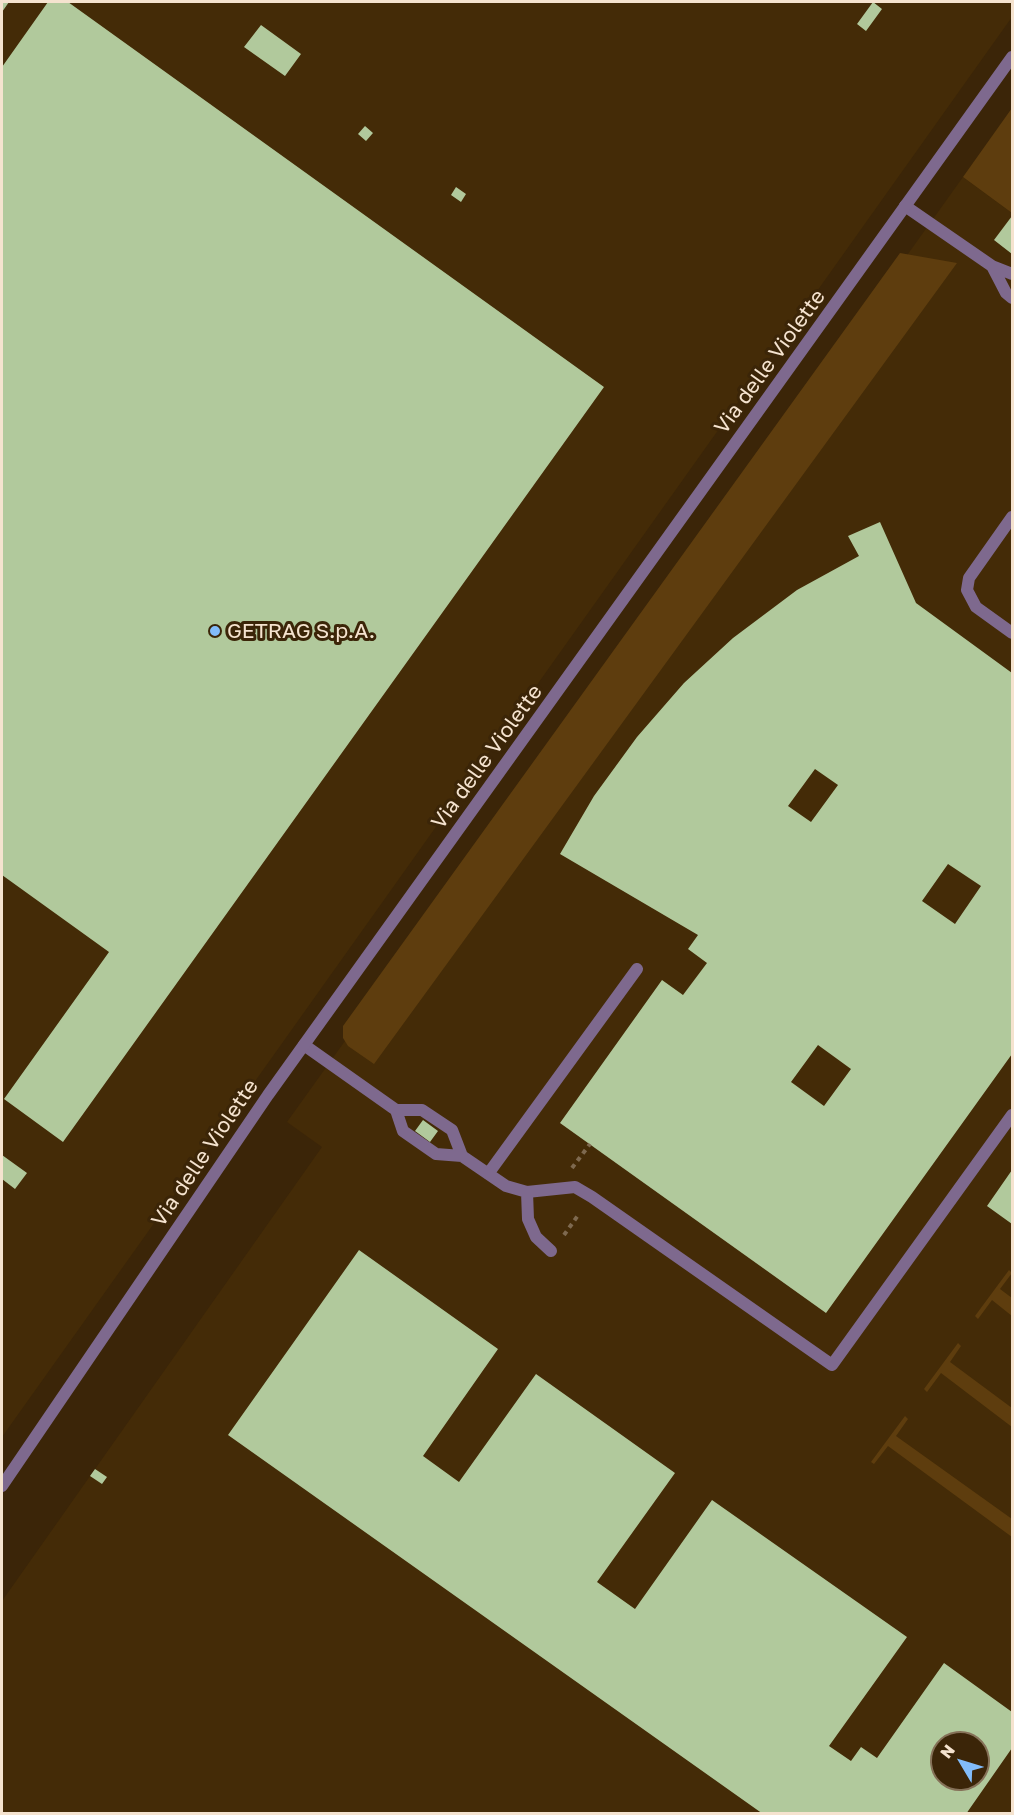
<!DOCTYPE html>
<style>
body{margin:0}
#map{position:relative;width:1014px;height:1815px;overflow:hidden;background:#3b2508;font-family:"Golos Text",sans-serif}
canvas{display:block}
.frame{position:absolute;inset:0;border:3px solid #f5e3cf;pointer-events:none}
.north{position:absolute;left:930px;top:1731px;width:60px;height:60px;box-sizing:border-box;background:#3b2508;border:2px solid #857158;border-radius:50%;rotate:308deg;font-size:16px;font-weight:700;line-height:24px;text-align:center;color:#f5e3cf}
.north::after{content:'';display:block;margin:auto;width:21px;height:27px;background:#82bcfa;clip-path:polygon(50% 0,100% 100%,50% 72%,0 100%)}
</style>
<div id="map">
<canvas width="1014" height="1815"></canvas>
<div class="frame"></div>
<div class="north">N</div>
</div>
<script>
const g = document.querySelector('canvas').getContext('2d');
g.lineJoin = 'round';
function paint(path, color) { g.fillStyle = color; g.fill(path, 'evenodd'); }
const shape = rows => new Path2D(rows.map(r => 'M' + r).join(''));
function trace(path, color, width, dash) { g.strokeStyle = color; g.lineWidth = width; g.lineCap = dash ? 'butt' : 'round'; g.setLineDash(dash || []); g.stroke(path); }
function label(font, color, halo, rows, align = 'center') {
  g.font = font + ' "Golos Text",sans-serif'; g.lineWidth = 6; g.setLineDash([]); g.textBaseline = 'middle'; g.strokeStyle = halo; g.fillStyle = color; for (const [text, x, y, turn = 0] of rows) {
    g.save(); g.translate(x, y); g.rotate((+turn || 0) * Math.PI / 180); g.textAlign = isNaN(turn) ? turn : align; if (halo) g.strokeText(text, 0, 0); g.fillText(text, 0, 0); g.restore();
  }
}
paint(shape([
 [2,2,1012,2,1012,17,2,1437],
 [963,177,1012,213,1012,1813,2,1814,2,1601,322,1147,287,1122],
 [942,1743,978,1743,978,1779,942,1779]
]), '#442b07');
paint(shape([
 [1012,108,1012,213,963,177],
 [900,253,957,263,374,1064,348,1046,343,1038,343,1026],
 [1009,1270,1012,1273,1000,1289,1012,1298,1012,1316,992,1300,978,1319,975,1316],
 [958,1343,961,1346,950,1362,1012,1408,1012,1427,941,1373,927,1392,924,1389],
 [905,1416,908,1419,896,1436,1012,1519,1012,1537,888,1446,874,1464,871,1462]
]), '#5e3d0e');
paint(shape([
 [2,2,9,2,2,12],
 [48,2,68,2,604,387,63,1142,4,1099,109,952,2,875,2,67],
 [873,2,882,9,866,31,857,24],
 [261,25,301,54,285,76,244,47],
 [365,126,373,133,366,141,358,134],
 [456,187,466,194,461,202,451,195],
 [1012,216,1012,254,994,240],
 [880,522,916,603,1012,673,1012,1054,826,1313,560,1123,662,980,683,995,707,963,688,949,698,935,560,854,594,796,637,737,684,683,733,638,797,590,859,556,848,536],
 [815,769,838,785,811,822,788,806],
 [948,864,981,886,955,924,922,901],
 [818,1045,851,1069,824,1106,791,1082],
 [423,1120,438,1131,430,1142,415,1131],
 [2,1155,27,1173,15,1189,2,1179],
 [1012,1170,1012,1224,987,1206],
 [359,1250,498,1349,423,1456,459,1482,536,1374,675,1473,597,1582,635,1609,712,1500,907,1637,829,1746,851,1761,861,1747,877,1758,944,1663,1012,1712,1012,1748,966,1814,763,1814,228,1435],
 [942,1743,978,1743,978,1779,942,1779],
 [95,1469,107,1477,102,1484,90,1476]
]), '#b1c99c');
trace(shape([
 [572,1168,590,1144],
 [564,1235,579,1214]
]), '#7e694f', 4, [4.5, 4.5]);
trace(shape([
 [905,206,992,266,1012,274],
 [992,266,1006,293,1012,298],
 [1012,517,969,578,967,590,976,607,1012,633],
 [304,1045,396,1110,422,1110,452,1130,462,1156],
 [396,1110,403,1131,436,1154,462,1156,506,1186,527,1192,575,1187,592,1197,832,1365,1012,1115],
 [488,1174,637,969],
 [527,1192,528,1219,536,1237,551,1251]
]), '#7e698e', 12);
trace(shape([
 [2,1486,268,1095,1012,57]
]), '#7e698e', 12);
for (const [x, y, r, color] of [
 [215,631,6,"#82bcfa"]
]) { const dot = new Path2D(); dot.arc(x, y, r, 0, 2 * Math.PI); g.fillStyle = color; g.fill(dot); trace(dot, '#3b2508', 2); }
label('21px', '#f5e3cf', '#3b2508', [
 ["Via delle Violette",770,362,-54],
 ["Via delle Violette",487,757,-54],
 ["Via delle Violette",205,1153,-56]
]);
label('21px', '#f5e3cf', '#3b2508', [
 ["GETRAG S.p.A.",227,631]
], 'left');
</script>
